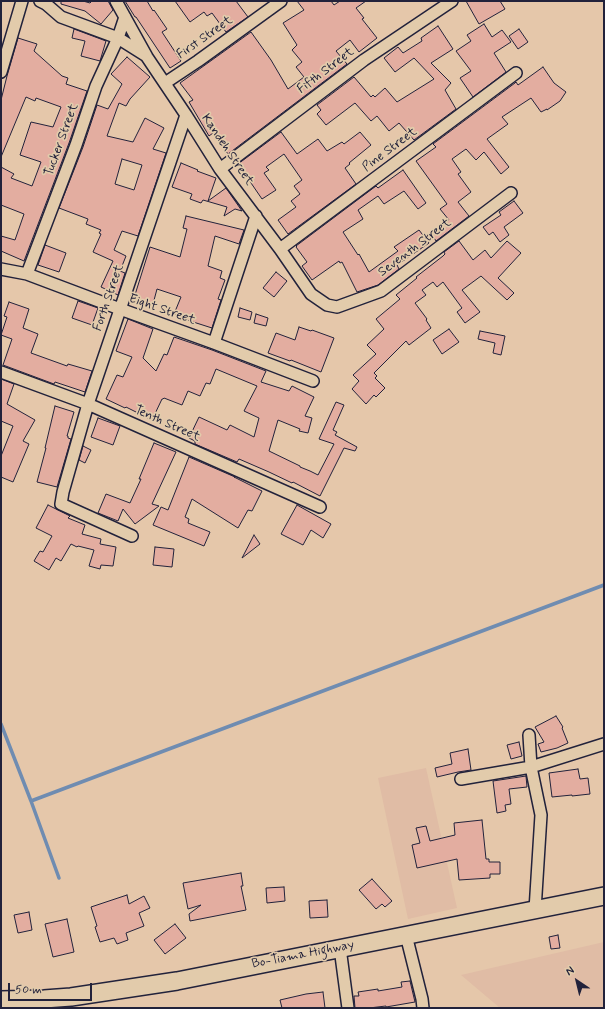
<!DOCTYPE html>
<style>
body{margin:0}
#map{position:relative;width:605px;height:1009px;overflow:hidden;background:#e5c7aa;font-family:Mynerve,sans-serif}
canvas{display:block}
.frame{position:absolute;inset:0;border:2px solid #22223b;pointer-events:none}
.north{position:absolute;left:557px;top:961px;width:40px;height:40px;-webkit-text-stroke:3px #e2cbab;paint-order:stroke;rotate:325deg;font-size:11px;font-weight:700;line-height:16px;text-align:center;color:#22223b}
.north::after{content:'';display:block;margin:auto;width:14px;height:18px;background:#22223b;clip-path:polygon(50% 0,100% 100%,50% 72%,0 100%)}
.scale{position:absolute;left:8px;top:983px;width:84px;height:18px;box-sizing:border-box;border:2px solid #22223b;border-top:0;padding-left:5px;font-size:12px;line-height:14px;white-space:nowrap;color:#22223b;-webkit-text-stroke:3px #e2cbab;paint-order:stroke}
</style>
<div id="map">
<canvas width="605" height="1009"></canvas>
<div class="frame"></div>
<div class="north">N</div>
<div class="scale">50 m</div>
</div>
<script>
const g = document.querySelector('canvas').getContext('2d');
g.lineJoin = 'round';
function paint(path, color) { g.fillStyle = color; g.fill(path, 'evenodd'); }
const shape = rows => new Path2D(rows.map(r => 'M' + r).join(''));
function trace(path, color, width, dash) { g.strokeStyle = color; g.lineWidth = width; g.lineCap = dash ? 'butt' : 'round'; g.setLineDash(dash || []); g.stroke(path); }
function label(font, color, halo, rows, align = 'center') {
  g.font = font + ' Mynerve,sans-serif'; g.lineWidth = 3.5; g.setLineDash([]); g.textBaseline = 'middle'; g.strokeStyle = halo; g.fillStyle = color; for (const [text, x, y, turn = 0] of rows) {
    g.save(); g.translate(x, y); g.rotate((+turn || 0) * Math.PI / 180); g.textAlign = isNaN(turn) ? turn : align; if (halo) g.strokeText(text, 0, 0); g.fillText(text, 0, 0); g.restore();
  }
}
paint(shape([
 [426,768,457,908,408,919,378,778],
 [604,942,604,1008,500,1008,461,975]
]), '#e0bca5');
trace(shape([
 [1,724,31,801,59,878],
 [31,801,604,585]
]), '#6f8cb1', 3.5);
const building = shape([
 [61,1,83,1,90,3,92,1,108,1,113,10,101,24,85,11,61,4,61,1],
 [125,1,147,1,153,11,154,10,167,29,162,32,181,61,170,68,136,17,135,17,125,1],
 [175,1,236,1,248,17,226,32,212,13,207,16,204,12,190,22,175,1],
 [297,1,331,1,334,5,340,1,366,1,356,8,364,18,362,19,377,38,359,52,350,40,336,51,347,64,228,154,213,133,209,136,189,102,193,100,180,83,251,32,271,60,288,89,304,77,296,67,302,62,292,50,297,45,283,23,304,10,297,1],
 [466,1,500,1,505,9,479,24,466,1],
 [484,24,492,37,502,30,511,42,494,53,506,72,473,97,460,78,471,71,456,51,471,41,467,35,484,24],
 [438,26,453,49,431,63,451,83,445,90,456,109,414,140,399,123,389,131,377,116,371,121,355,103,326,125,317,114,321,110,317,105,354,77,371,97,373,95,375,97,385,88,397,102,434,79,414,58,395,72,384,58,398,47,403,53,422,41,421,38,438,26],
 [74,29,106,41,100,61,81,56,85,41,72,38,74,29],
 [519,29,528,42,518,49,509,36,519,29],
 [18,38,37,44,34,51,62,76,68,78,66,84,87,91,69,143,24,261,1,251,1,236,15,240,24,214,1,205,1,167,14,174,11,178,32,186,41,162,20,155,31,122,53,127,61,107,36,98,35,101,26,97,1,157,1,100,7,76,18,38],
 [127,57,150,77,130,99,126,106,119,103,107,136,133,142,145,118,164,128,153,149,166,153,138,236,122,231,114,250,126,256,120,271,125,273,118,295,101,287,113,261,93,252,101,234,99,233,101,230,86,224,88,219,59,208,83,147,97,105,108,109,122,84,111,74,127,57],
 [122,159,142,165,134,190,115,184,122,159],
 [543,67,554,83,566,92,560,101,547,110,547,109,541,112,531,98,502,117,508,124,487,139,509,167,501,174,484,152,476,160,466,149,452,159,461,172,458,174,471,192,458,202,469,216,436,241,431,233,449,220,440,209,447,204,416,161,436,147,433,144,515,83,516,82,518,85,543,67],
 [281,132,297,154,318,139,327,151,342,142,344,144,360,132,371,145,349,163,350,164,345,168,356,184,288,234,278,220,296,207,291,201,300,194,294,186,302,180,284,154,266,167,269,170,264,173,276,190,262,199,238,164,281,132],
 [181,163,198,170,197,171,216,178,208,201,226,188,242,211,235,209,224,216,227,207,203,200,201,203,190,199,192,194,172,187,181,163],
 [403,170,426,203,418,209,404,191,384,204,378,196,358,210,363,219,343,232,358,255,359,254,369,272,398,251,394,247,419,230,429,243,397,265,399,269,378,285,357,292,342,262,340,263,339,261,312,280,302,266,307,262,296,247,297,246,296,246,376,186,378,188,403,170],
 [514,201,523,213,504,227,509,235,500,242,493,232,489,235,483,227,501,215,499,212,514,201],
 [186,216,244,230,239,244,215,236,208,266,222,271,220,278,225,280,218,299,221,300,212,328,187,320,174,314,181,297,157,289,153,304,134,298,150,247,180,257,187,229,183,228,186,216],
 [459,241,473,260,485,250,491,258,507,241,521,253,498,278,514,293,507,300,481,276,462,290,480,312,465,323,457,312,462,308,443,282,437,287,433,282,422,290,426,295,415,303,427,319,426,320,431,328,409,345,406,341,374,373,377,376,375,378,385,388,376,397,374,395,366,404,352,389,359,381,353,375,376,354,367,345,384,329,376,319,400,299,396,295,417,278,416,277,443,256,445,254,444,252,459,241],
 [45,245,66,253,59,272,38,265,45,245],
 [276,272,287,281,274,297,263,288,276,272],
 [78,301,98,308,92,325,72,318,78,301],
 [9,302,29,309,23,328,38,334,31,353,67,366,68,364,92,371,85,392,55,382,54,384,3,365,12,339,1,335,7,317,4,316,9,302],
 [240,308,252,312,250,320,238,317,240,308],
 [256,314,268,318,266,326,254,323,256,314],
 [128,319,153,329,143,358,156,371,164,354,167,355,174,337,212,350,266,371,261,382,289,391,292,386,314,397,305,416,312,418,308,433,299,431,300,429,278,420,269,451,300,466,300,467,310,471,318,475,334,444,319,439,336,402,344,405,333,430,337,432,335,435,357,447,355,451,344,448,320,496,293,482,292,483,269,472,239,459,237,462,195,444,195,441,189,438,199,417,227,430,230,425,254,437,259,418,244,411,257,386,216,369,210,384,206,383,200,396,188,391,182,405,164,398,163,399,162,399,152,420,126,407,125,408,106,399,117,375,123,377,132,357,116,351,128,319],
 [299,327,311,331,312,330,334,338,321,372,291,360,290,361,268,353,276,333,295,340,299,327],
 [449,329,459,342,442,354,433,340,449,329],
 [480,331,505,336,501,355,493,353,495,343,478,339,480,331],
 [1,379,14,384,7,404,35,420,23,441,29,444,13,482,1,477,1,456,13,426,1,421,1,379],
 [55,406,74,412,67,436,68,436,68,438,71,439,57,487,37,482,46,448,45,448,55,406],
 [98,418,120,426,113,445,91,437,98,418],
 [154,443,176,452,152,504,159,506,135,524,123,509,118,521,98,513,106,494,130,503,141,479,139,479,154,443],
 [83,446,91,450,85,463,79,460,83,446],
 [189,457,235,477,234,477,262,491,252,511,248,510,238,528,192,499,185,517,189,519,188,523,210,532,204,546,153,525,161,507,168,510,189,457],
 [48,505,70,516,68,518,85,525,82,534,101,539,100,544,116,547,113,566,101,565,100,569,89,566,94,550,78,546,77,547,71,544,61,561,56,558,49,570,34,561,40,551,43,552,52,536,36,528,48,505],
 [297,505,331,524,323,538,311,530,303,545,281,534,297,505],
 [254,535,260,544,242,558,254,535],
 [155,547,174,549,172,567,153,565,155,547],
 [556,716,563,727,562,728,568,743,557,748,541,752,538,744,544,742,535,727,556,716],
 [519,742,522,756,511,759,507,745,519,742],
 [468,749,471,770,458,772,437,777,435,768,452,764,450,753,468,749],
 [578,769,580,779,588,778,590,794,572,796,572,795,552,797,549,773,578,769],
 [526,776,527,787,509,789,511,804,505,805,506,811,497,813,493,781,526,776],
 [482,820,486,859,489,859,489,862,500,862,500,874,490,874,490,878,459,880,457,859,417,868,412,845,420,843,416,828,426,826,430,841,455,835,454,823,482,820],
 [241,873,243,886,241,886,246,910,190,921,189,914,201,905,188,909,183,883,241,873],
 [372,879,392,901,385,907,382,904,376,909,359,890,372,879],
 [284,887,285,901,267,903,266,888,284,887],
 [127,895,129,904,144,896,150,908,139,913,144,926,126,933,128,940,117,944,114,938,100,942,95,927,97,926,91,907,127,895],
 [327,900,328,917,310,918,309,901,327,900],
 [29,912,32,930,18,933,14,915,29,912],
 [67,919,74,952,53,957,45,924,67,919],
 [175,924,186,938,165,954,154,940,175,924],
 [558,935,560,948,551,949,549,937,558,935],
 [410,981,415,1002,386,1007,386,1006,369,1008,355,1008,354,996,359,996,358,992,378,989,378,991,402,987,401,982,410,981],
 [323,992,325,1008,282,1008,280,1000,306,994,323,992]
]);
paint(building, '#e3ada0');
trace(building, '#22223b', 1);
const minor = shape([
 [40,1,46,4,61,17,118,38,145,55],
 [116,1,147,57,186,115,220,169,280,249,311,294,327,305,337,307,381,291,511,193],
 [1,72,22,1],
 [165,83,198,61,281,1],
 [220,169,364,60,452,1],
 [280,249,516,73],
 [1,269,27,274,120,309,214,343,313,381],
 [27,274,76,145,96,86,118,38,125,17],
 [214,343,256,216],
 [1,372,88,404,320,507],
 [132,536,61,504,63,492,88,404,186,115],
 [529,735,531,767,541,815,535,910],
 [461,779,531,767,604,744],
 [406,935,422,999,423,1008],
 [340,948,348,1008]
]);
const highway = shape([
 [1,1000,44,999,71,997,177,981,604,896]
]);
trace(minor, '#22223b', 14);
trace(highway, '#22223b', 20);
trace(minor, '#e2cbab', 11);
trace(highway, '#e2cbab', 17);
label('13px', '#22223b', '#e2cbab', [
 ["First Street",205,38,-35],
 ["Fifth Street",326,71,-37],
 ["Tucker Street",62,140,-70],
 ["Kandeh Street",227,150,56],
 ["Pine Street",390,150,-37],
 ["Seventh Street",415,248,-37],
 ["Forth Street",109,298,-71],
 ["Eight Street",162,310,19],
 ["Tenth Street",167,424,24],
 ["Bo-Tiama Highway",303,955,-11]
]);
</script>
